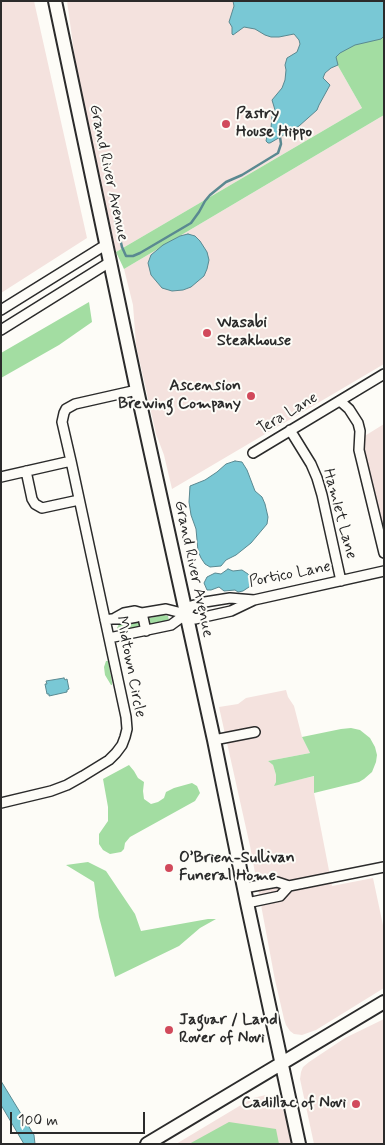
<!DOCTYPE html>
<meta charset="utf-8">
<style>
body{margin:0}
#map{position:relative;width:385px;height:1145px;overflow:hidden;background:#fdfcf7;font-family:Mynerve,sans-serif}
canvas{display:block}
.frame{position:absolute;inset:0;border:2px solid #2b2b2b;pointer-events:none}
.scale{position:absolute;left:10px;top:1112px;width:135px;height:22px;box-sizing:border-box;border:2px solid #2b2b2b;border-top:0;padding-left:6px;font-size:15px;line-height:18px;white-space:nowrap;color:#2b2b2b;-webkit-text-stroke:4px #fdfcf7;paint-order:stroke}
</style>
<div id="map">
<canvas width="385" height="1145"></canvas>
<div class="frame"></div>
<div class="scale">100 m</div>
</div>
<script>
const g = document.querySelector('canvas').getContext('2d');
g.lineJoin = 'round';
function paint(path, color) { g.fillStyle = color; g.fill(path, 'evenodd'); }
const shape = rows => new Path2D(rows.map(r => 'M' + r).join(''));
function trace(path, color, width, dash) { g.strokeStyle = color; g.lineWidth = width; g.lineCap = dash ? 'butt' : 'round'; g.setLineDash(dash || []); g.stroke(path); }
function label(font, color, halo, rows, align = 'center') {
  g.font = font + ' Mynerve,sans-serif'; g.lineWidth = 4; g.setLineDash([]); g.textBaseline = 'middle'; g.strokeStyle = halo; g.fillStyle = color; for (const [text, x, y, turn = 0] of rows) {
    g.save(); g.translate(x, y); g.rotate((+turn || 0) * Math.PI / 180); g.textAlign = isNaN(turn) ? turn : align; if (halo) g.strokeText(text, 0, 0); g.fillText(text, 0, 0); g.restore();
  }
}
paint(shape([
 [1,1,34,1,87,238,1,293],
 [67,1,301,1,362,108,116,252,77,74],
 [384,115,384,364,172,489,164,455,156,434,136,345,133,305,124,269],
 [384,424,384,534,378,512,364,447,363,437],
 [286,690,288,697,294,706,302,737,310,753,268,761,273,765,276,775,276,782,275,785,315,776,314,793,332,886,373,878,384,930,384,988,316,1030,302,1035,294,1034,290,1031,286,1025,284,1019,275,980,250,846,219,707,238,704,246,698],
 [384,1019,384,1144,314,1144,300,1079,301,1072,303,1067,309,1062,345,1038],
 [266,1095,275,1098,281,1106,285,1115,292,1144,176,1144,246,1102,253,1098]
]), '#f4e2de');
paint(shape([
 [301,1,384,1,384,115,124,269,116,252,362,108],
 [89,302,92,322,59,345,1,378,1,353],
 [163,615,168,616,169,620,151,624,148,621,148,619,150,618],
 [137,620,140,621,141,625,139,627,120,630,117,628,119,624],
 [106,661,108,661,112,682,112,685,111,685,105,675,104,667],
 [351,728,360,730,370,738,375,747,377,755,376,762,372,772,364,779,359,782,314,793,314,776,274,786,276,782,276,775,273,765,268,761,310,753,302,737,341,729],
 [129,765,134,771,138,778,144,782,143,791,144,799,151,804,158,802,164,798,166,792,174,788,192,783,197,786,200,793,195,801,130,837,125,843,124,849,121,852,110,854,103,850,99,844,99,834,108,821,108,807,103,779],
 [88,862,106,871,135,914,141,931,208,919,216,919,200,928,179,946,115,977,99,917,94,882,66,865],
 [229,1122,276,1129,279,1144,189,1144]
]), '#a3dda2');
const water = shape([
 [233,1,384,1,384,36,381,39,355,45,340,53,336,57,338,65,331,68,325,73,323,78,330,85,319,105,317,110,299,126,270,143,268,143,266,141,267,136,271,128,272,116,275,110,272,100,282,88,285,80,286,70,285,65,287,58,297,52,300,44,299,40,294,34,279,37,271,37,265,35,255,29,244,27,233,35,232,34,232,27,229,22,234,6,233,1],
 [188,234,195,236,200,241,207,252,209,260,207,269,204,276,191,287,183,290,172,291,162,288,151,275,148,263,151,255,163,245,180,236,188,234],
 [235,461,242,462,247,470,255,491,262,497,265,504,268,517,267,524,251,543,236,555,226,560,221,566,210,567,205,564,201,558,198,551,196,529,191,515,189,502,190,486,205,480,217,472,226,464,235,461],
 [228,569,233,571,242,570,248,574,254,580,252,585,243,591,238,592,235,590,224,591,219,587,211,590,207,590,204,583,207,577,215,573,221,574,228,569],
 [64,678,65,680,67,679,69,689,67,690,67,692,49,696,49,694,47,694,45,684,47,684,46,681,64,678],
 [1,1081,34,1135,35,1144,24,1144,1,1105,1,1081]
]);
paint(water, '#79c8d5');
trace(water, '#5a8991', 1);
trace(shape([
 [115,217,122,247,126,256,133,256,140,253,191,223,199,212,205,201,210,195,226,182,242,175,278,153,281,144,280,137]
]), '#5a8991', 2.5);
const street = shape([
 [1,310,107,244],
 [1,330,110,262],
 [340,401,349,409,358,423,360,431,359,450,384,553],
 [290,430,311,464,317,478,322,495,341,581],
 [253,453,384,374],
 [71,461,62,422,64,413,66,409,75,404,137,390],
 [26,471,32,499,35,504,42,508,79,500],
 [1,477,71,461,126,717,127,729,125,737,122,745,116,753,109,760,83,776,67,785,51,791,1,803],
 [254,600,231,611,195,619,186,614,191,606,205,602,230,598,254,600,384,571],
 [115,618,124,613,135,611,142,613,146,631],
 [105,620,112,619,126,619,137,617,142,613,166,609,186,614,171,625,109,638],
 [214,740,255,732],
 [244,888,277,882,289,886],
 [247,903,280,896,289,886,384,867]
]);
const secondary = shape([
 [55,1,137,390,214,740,247,903,299,1144],
 [147,1144,384,1002]
]);
trace(street, '#2b2b2b', 12);
trace(secondary, '#2b2b2b', 16);
trace(street, '#fdfcf7', 9);
trace(secondary, '#fdfcf7', 12);
for (const [x, y, r, color] of [
 [226,124,5,"#d1495b"],
 [207,333,5,"#d1495b"],
 [251,396,5,"#d1495b"],
 [169,868,5,"#d1495b"],
 [169,1030,5,"#d1495b"],
 [356,1104,5,"#d1495b"]
]) { const dot = new Path2D(); dot.arc(x, y, r, 0, 2 * Math.PI); g.fillStyle = color; g.fill(dot); trace(dot, '#fdfcf7', 2); }
label('bold 16px', '#2b2b2b', '#fdfcf7', [
 ["Pastry",236,115],
 ["House Hippo",236,133],
 ["Wasabi",217,324],
 ["Steakhouse",217,342],
 ["Ascension",241,387,"right"],
 ["Brewing Company",241,405,"right"],
 ["O’Brien-Sullivan",179,859],
 ["Funeral Home",179,877],
 ["Jaguar / Land",179,1021],
 ["Rover of Novi",179,1039],
 ["Cadillac of Novi",346,1104,"right"]
], 'left');
label('16px', '#2b2b2b', '#fdfcf7', [
 ["Grand River Avenue",108,173,78],
 ["Tera Lane",288,414,-31],
 ["Hamlet Lane",339,514,75],
 ["Grand River Avenue",193,569,78],
 ["Portico Lane",290,575,-11],
 ["Midtown Circle",130,667,79]
]);
</script>
